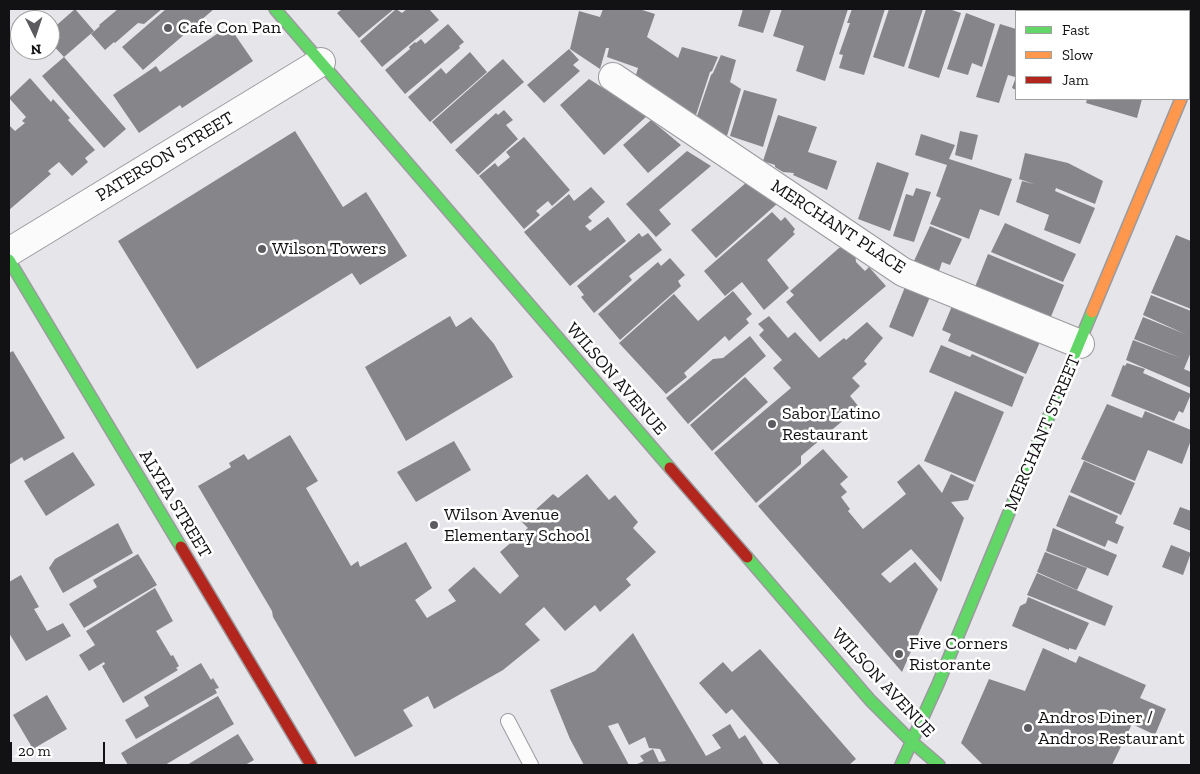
<!DOCTYPE html>
<style>
body{margin:0}
#map{position:relative;width:1200px;height:774px;overflow:hidden;background:#e5e5ea;font-family:"Zilla Slab",serif}
canvas{display:block}
.frame{position:absolute;inset:0;border:10px solid #121215;pointer-events:none}
.legend{position:absolute;left:1015px;top:10px;width:175px;height:90px;box-sizing:border-box;background:#fff;border:1px solid #a0a0a1;margin:0;padding:6px 9px;list-style:none;font-size:15px;color:#121215}
.legend li{display:flex;align-items:center;gap:10px;height:25px}
.legend b{width:25px;border:1px solid #a0a0a1}
.north{position:absolute;left:10px;top:10px;width:50px;height:50px;box-sizing:border-box;background:#fff;border:1px solid #a0a0a1;border-radius:50%;rotate:176deg;font-size:14px;font-weight:700;line-height:20px;text-align:center;color:#121215}
.north::after{content:'';display:block;margin:auto;width:18px;height:22px;background:#5c5c60;clip-path:polygon(50% 0,100% 100%,50% 72%,0 100%)}
.scale{position:absolute;left:10px;top:742px;width:95px;height:22px;box-sizing:border-box;border:2px solid #121215;border-top:0;padding-left:6px;font-size:15px;line-height:18px;white-space:nowrap;color:#121215;-webkit-text-stroke:4px #fff;paint-order:stroke}
</style>
<div id="map">
<canvas width="1200" height="774"></canvas>
<div class="frame"></div>
<ul class="legend">
<li><b style="height:6px;background:#63d668"></b>Fast</li>
<li><b style="height:6px;background:#ff974d"></b>Slow</li>
<li><b style="height:6px;background:#b3261e"></b>Jam</li>
</ul>
<div class="north">N</div>
<div class="scale">20 m</div>
</div>
<script>
const g = document.querySelector('canvas').getContext('2d');
g.lineJoin = 'round';
function paint(path, color) { g.fillStyle = color; g.fill(path, 'evenodd'); }
const shape = rows => new Path2D(rows.map(r => 'M' + r).join(''));
function trace(path, color, width, dash) { g.strokeStyle = color; g.lineWidth = width; g.lineCap = dash ? 'butt' : 'round'; g.setLineDash(dash || []); g.stroke(path); }
function label(font, color, halo, rows, align = 'center') {
  g.font = font + ' "Zilla Slab",serif'; g.lineWidth = 5; g.setLineDash([]); g.textBaseline = 'middle'; g.strokeStyle = halo; g.fillStyle = color; for (const [text, x, y, turn = 0] of rows) {
    g.save(); g.translate(x, y); g.rotate((+turn || 0) * Math.PI / 180); g.textAlign = isNaN(turn) ? turn : align; if (halo) g.strokeText(text, 0, 0); g.fillText(text, 0, 0); g.restore();
  }
}
paint(shape([
 [75,9,94,31,64,57,126,129,104,148,42,76,64,57,50,42,50,31],
 [118,9,162,9,144,24,138,23,115,43,114,42,105,50,91,34,100,26,99,25],
 [166,9,214,9,143,70,122,47],
 [342,9,394,9,359,38,337,13],
 [396,9,402,13,407,9,429,9,439,20,382,67,360,41],
 [603,9,639,9,655,14,647,37,678,58,682,47,718,57,712,71,710,72,696,115,635,78,638,68,607,57,609,48,606,48,600,69,570,49,579,11,600,17],
 [743,9,771,9,763,33,738,26],
 [782,9,848,9,825,81,796,71,804,46,773,36],
 [852,9,885,9,864,75,839,68,843,55,839,54,850,23,847,23],
 [889,9,923,9,904,67,873,57],
 [926,9,949,9,961,13,939,78,908,68],
 [966,13,995,24,982,67,972,63,968,75,947,69],
 [448,24,464,42,459,46,460,48,405,94,385,70,410,49,409,47,415,42,416,43,421,39,425,44],
 [1000,24,1016,29,1016,72,1015,77,1008,75,999,103,976,97],
 [226,28,231,29,253,61,182,108,180,105,139,133,113,95,156,66,160,72],
 [569,49,579,60,573,65,580,71,544,103,527,85],
 [470,52,487,72,430,122,408,97,441,68,446,74],
 [721,55,736,60,730,82,741,89,727,136,697,116,711,75,713,73],
 [503,59,524,82,451,144,432,122],
 [1016,77,1016,90,1012,88],
 [30,78,51,102,53,99,70,118,68,120,95,150,85,158,88,162,72,176,59,162,48,171,51,174,9,210,9,125,15,131,25,123,22,121,26,117,9,98],
 [589,79,647,116,604,155,560,105],
 [744,90,777,99,763,147,730,136],
 [1087,99,1142,99,1137,118,1086,103],
 [504,110,513,120,506,125,518,139,478,175,455,150,496,113,498,115],
 [778,115,817,127,808,152,837,161,827,190,793,175,794,173,783,172,775,167,775,165,763,161],
 [651,120,681,145,648,173,623,145],
 [295,131,343,207,366,192,407,256,360,285,352,273,197,369,118,241],
 [960,131,978,135,972,160,955,155],
 [921,134,955,145,949,159,1012,179,999,216,980,209,969,239,930,224,941,198,936,196,947,165,915,155],
 [524,137,570,190,552,206,548,201,536,211,540,215,524,229,479,176,495,163,498,167,510,157,506,152],
 [687,151,711,166,659,210,671,224,656,237,626,204],
 [1025,153,1068,163,1103,181,1095,204,1056,188,1055,191,1095,208,1080,244,1044,230,1049,215,1016,202,1022,181,1034,184,1019,179],
 [877,162,909,173,890,231,858,219],
 [747,182,778,203,716,258,691,230],
 [591,187,605,202,588,217,592,221,585,226,590,231,608,217,626,241,570,286,524,232,569,194,574,201],
 [916,188,931,192,914,242,893,236,906,194,913,196],
 [772,212,781,221,785,217,795,229,793,232,795,234,767,260,789,288,764,310,742,282,725,296,704,271],
 [1005,223,1076,254,1063,282,991,252],
 [930,226,962,239,950,265,942,262,939,271,914,261],
 [639,233,642,237,648,233,662,250,629,276,632,280,594,313,581,297,584,295,577,286],
 [1176,235,1191,241,1191,309,1151,293],
 [848,247,855,252,856,262,865,271,869,267,886,286,820,342,786,302,794,295,790,291,839,248],
 [988,254,1064,285,1050,319,975,287],
 [670,258,685,275,678,281,681,286,620,340,598,314,658,262,661,266],
 [905,287,930,297,913,337,889,327],
 [733,291,752,314,746,319,749,323,729,341,725,336,684,373,687,377,666,394,619,343,674,294,698,321],
 [1151,295,1191,311,1191,352,1184,369,1191,372,1191,388,1126,360,1133,340,1181,358,1134,339,1143,317,1185,334,1143,315],
 [952,306,1040,342,1026,374,948,341,951,334,942,330],
 [450,316,456,327,471,317,494,344,513,377,406,441,365,367],
 [769,316,788,338,795,332,819,358,844,338,846,340,867,322,883,338,864,361,867,364,852,378,860,386,850,396,859,407,801,456,801,464,756,503,714,453,791,388,773,368,782,360,759,335,764,330,758,324],
 [750,336,766,356,688,424,666,398,713,359,723,358],
 [941,345,970,357,972,354,1024,377,1012,407,929,372],
 [13,351,65,438,24,461,22,457,9,465,9,353],
 [1127,363,1145,369,1143,373,1191,394,1183,413,1179,411,1174,421,1111,396,1123,365,1125,366],
 [745,377,768,402,712,451,690,425],
 [955,391,1004,412,975,482,924,461],
 [1107,404,1142,418,1145,411,1191,430,1191,440,1182,464,1148,450,1135,481,1081,459],
 [290,435,318,481,306,488,351,566,358,561,360,567,406,542,432,588,415,600,427,618,456,601,448,590,474,567,500,594,519,576,500,552,528,528,522,522,553,494,558,498,587,474,609,500,615,495,638,522,633,528,656,552,626,579,631,585,600,612,595,605,565,631,544,607,525,624,540,640,503,670,434,709,428,696,403,710,413,726,355,757,273,617,272,611,198,486,231,467,229,463,244,454,248,460],
 [454,441,471,470,416,502,397,472],
 [823,449,848,477,840,484,847,492,841,497,850,509,848,511,863,529,906,494,897,482,919,464,942,493,951,474,974,485,968,500,951,502,964,518,941,582,911,549,881,574,890,583,915,562,938,589,902,672,758,506],
 [73,452,95,485,46,516,24,481],
 [1084,461,1135,483,1121,515,1070,492],
 [1069,495,1118,516,1115,523,1124,527,1117,544,1108,540,1105,547,1056,526],
 [1180,507,1191,511,1191,531,1173,524],
 [118,523,133,553,63,593,49,568,55,559],
 [1053,528,1117,555,1108,576,1046,551],
 [1171,545,1191,553,1183,575,1162,567],
 [1045,552,1087,568,1077,590,1037,572],
 [138,554,157,585,84,628,69,604,97,587,93,580],
 [1037,573,1113,606,1105,626,1027,595],
 [21,575,39,607,34,609,47,631,63,623,71,636,26,661,9,633,9,582],
 [155,588,173,621,156,631,171,656,173,655,179,666,176,668,178,670,123,703,102,666,105,664,104,662,89,671,79,655,95,645,86,631],
 [1028,597,1089,623,1076,650,1069,648,1069,650,1012,626,1020,606,1026,603],
 [633,633,706,756,721,748,712,735,730,724,739,739,745,735,764,765,635,765,644,761,640,756,653,749,659,762,666,761,660,749,649,748,645,737,629,745,618,723,608,726,629,765,584,765,570,739,550,690,595,671],
 [1043,648,1076,663,1079,656,1146,685,1140,698,1166,709,1155,735,1132,724,1112,765,983,765,961,743,989,679,1025,691],
 [760,649,856,759,849,765,780,765,732,709,726,714,699,683,723,662,732,672],
 [201,663,211,680,213,678,219,688,215,689,217,693,136,739,125,720,149,706,144,697],
 [47,695,67,729,33,749,13,715],
 [218,696,234,724,165,765,128,765,121,753],
 [238,734,254,760,245,765,187,765]
]), '#86868a');
const lane = shape([
 [508,721,531,765]
]);
const street = shape([
 [613,77,903,272,1080,344],
 [1189,80,1191,73],
 [9,252,321,62]
]);
const fast = shape([
 [275,9,670,468],
 [1189,35,1191,36],
 [9,260,181,547],
 [747,557,870,700,911,741,939,765],
 [901,765,938,684,1092,312]
]);
const slow = shape([
 [1103,9,1111,11],
 [1092,312,1181,99]
]);
const jam = shape([
 [670,468,747,557],
 [181,547,311,765]
]);
trace(lane, '#9b9b9f', 16);
trace(street, '#9b9b9f', 30);
trace(fast, '#9b9b9f', 14);
trace(slow, '#9b9b9f', 14);
trace(jam, '#9b9b9f', 14);
trace(lane, '#fbfbfc', 14);
trace(street, '#fbfbfc', 28);
trace(fast, '#63d668', 11);
trace(slow, '#ff974d', 11);
trace(jam, '#b3261e', 11);
for (const [x, y, r, color] of [
 [168,28,5,"#5c5c60"],
 [262,249,5,"#5c5c60"],
 [772,424,5,"#5c5c60"],
 [434,525,5,"#5c5c60"],
 [899,654,5,"#5c5c60"],
 [1028,728,5,"#5c5c60"]
]) { const dot = new Path2D(); dot.arc(x, y, r, 0, 2 * Math.PI); g.fillStyle = color; g.fill(dot); trace(dot, '#fff', 2); }
label('18px', '#121215', '#fff', [
 ["Cafe Con Pan",178,28],
 ["Wilson Towers",272,249],
 ["Sabor Latino",782,414],
 ["Restaurant",782,435],
 ["Wilson Avenue",444,515],
 ["Elementary School",444,536],
 ["Five Corners",909,644],
 ["Ristorante",909,665],
 ["Andros Diner /",1038,718],
 ["Andros Restaurant",1038,739]
], 'left');
label('18px', '#121215', '#fff', [
 ["PATERSON STREET",165,157,-31],
 ["MERCHANT PLACE",838,227,33],
 ["WILSON AVENUE",616,379,49],
 ["MERCHANT STREET",1043,433,-67],
 ["ALYEA STREET",175,504,59],
 ["WILSON AVENUE",883,683,47]
]);
</script>
